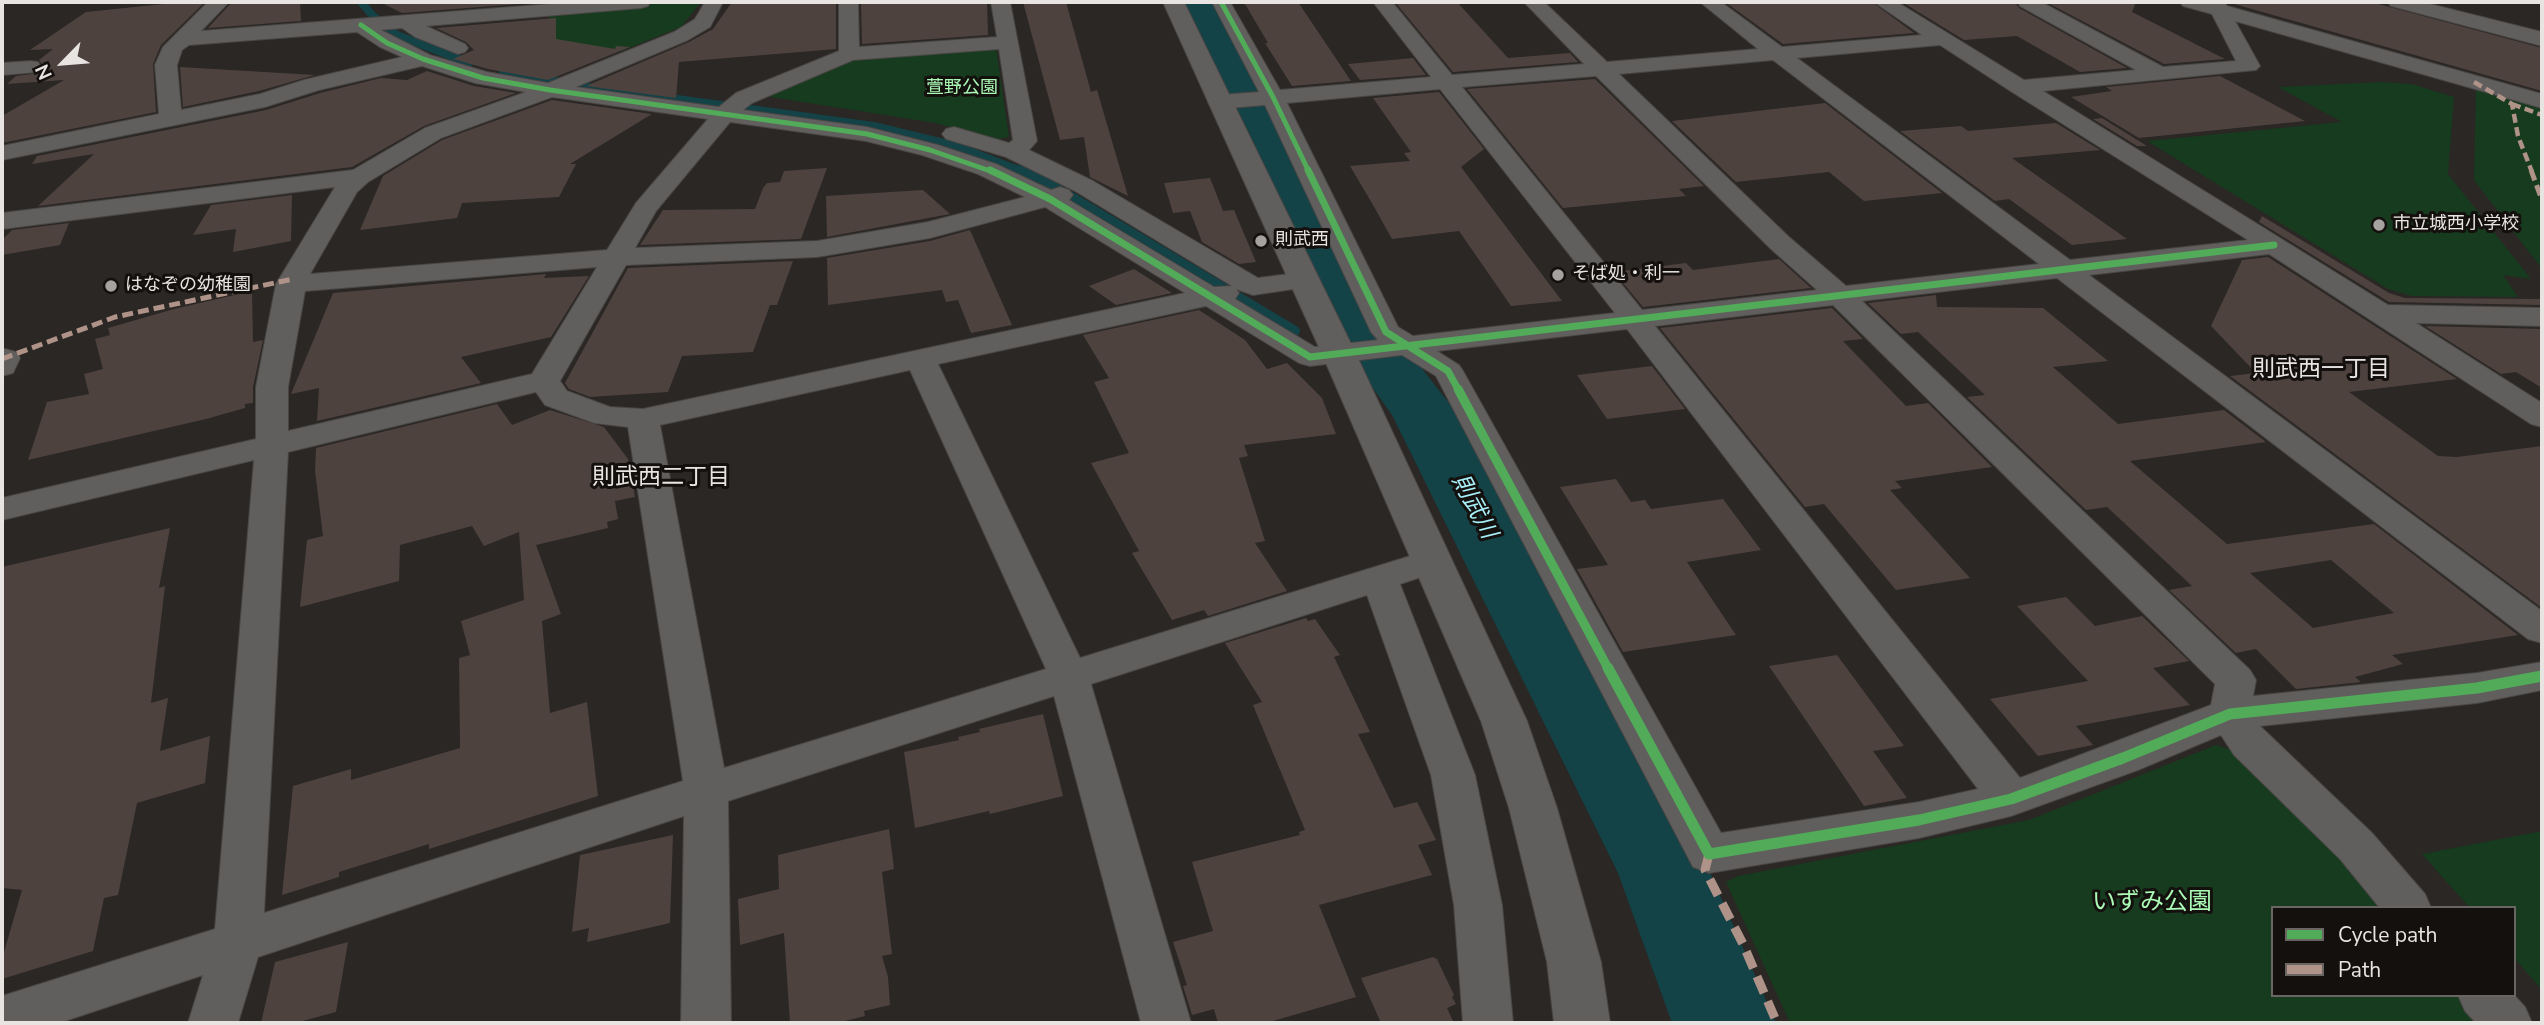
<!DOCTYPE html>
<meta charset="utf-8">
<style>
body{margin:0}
#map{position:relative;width:2544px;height:1025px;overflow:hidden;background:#2a2724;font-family:"Nunito Sans",sans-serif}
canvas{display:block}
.frame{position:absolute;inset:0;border:4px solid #e8e4e1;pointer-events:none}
.legend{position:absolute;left:2271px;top:906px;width:245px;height:91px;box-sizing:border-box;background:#13100e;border:2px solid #686562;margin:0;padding:9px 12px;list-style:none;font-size:21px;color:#e8e4e1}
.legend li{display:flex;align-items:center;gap:14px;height:35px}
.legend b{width:35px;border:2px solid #686562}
.north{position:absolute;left:28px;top:28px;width:70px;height:70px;-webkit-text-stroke:5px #13100e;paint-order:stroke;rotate:245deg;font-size:19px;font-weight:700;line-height:28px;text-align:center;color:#e8e4e1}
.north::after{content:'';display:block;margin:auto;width:24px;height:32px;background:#e8e4e1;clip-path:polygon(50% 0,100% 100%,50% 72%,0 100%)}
</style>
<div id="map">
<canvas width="2544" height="1025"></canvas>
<div class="frame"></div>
<ul class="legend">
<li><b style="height:9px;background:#51ab58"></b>Cycle path</li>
<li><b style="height:9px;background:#af9288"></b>Path</li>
</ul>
<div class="north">N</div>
</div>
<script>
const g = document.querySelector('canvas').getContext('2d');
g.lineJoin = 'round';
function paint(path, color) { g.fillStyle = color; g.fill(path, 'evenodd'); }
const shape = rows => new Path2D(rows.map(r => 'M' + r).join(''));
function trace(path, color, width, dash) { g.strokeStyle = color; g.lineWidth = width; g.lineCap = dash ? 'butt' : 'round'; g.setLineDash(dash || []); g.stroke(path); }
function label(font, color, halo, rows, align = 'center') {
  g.font = font + ' "Nunito Sans","Noto Sans JP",sans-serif'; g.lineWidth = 6; g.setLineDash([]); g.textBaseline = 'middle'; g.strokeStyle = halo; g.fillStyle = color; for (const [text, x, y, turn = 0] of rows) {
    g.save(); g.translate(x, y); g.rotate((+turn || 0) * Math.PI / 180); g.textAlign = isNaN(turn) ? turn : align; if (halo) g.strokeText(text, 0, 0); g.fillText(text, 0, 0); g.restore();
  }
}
paint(shape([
 [676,2,701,2,681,27,619,52,561,42,538,34,553,12],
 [996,48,1009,137,995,140,935,123,771,97,770,93,855,57],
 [2382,82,2412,84,2454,97,2448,174,2531,279,2503,275,2518,297,2412,296,2388,289,2147,141,2342,122,2278,87],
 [2476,87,2542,106,2542,269,2474,180],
 [2216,745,2240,752,2389,908,2273,908,2273,995,2462,995,2485,1023,1790,1023,1726,882,1738,876,2029,820],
 [2542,831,2542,990,2514,958,2514,908,2470,908,2422,854]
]), '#173b1e');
trace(shape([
 [361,2,373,16,397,35,469,63],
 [503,71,590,87,874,126,956,146,1024,172]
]), '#134247', 8);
trace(shape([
 [1020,170,1040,178,1295,331]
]), '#134247', 10);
paint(shape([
 [1182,2,1222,2,1383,304,1420,366,1456,412,1698,845,1776,1023,1672,1023,1618,873,1392,415,1362,373,1325,304,1182,2]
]), '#134247');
paint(shape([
 [183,2,205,2,161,45,153,64,156,112,2,143,2,116,64,80,7,84,16,76,40,73,43,66,39,60,53,49,30,50,86,12],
 [232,2,300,2,301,21,208,28],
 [380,2,545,2,402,13],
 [732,2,836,2,836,49,679,62,676,98,586,86,689,42,713,29],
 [861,2,987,2,988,35,862,44],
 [1023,2,1066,2,1091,92,1097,90,1128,196,1090,177,1084,137,1060,140],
 [1298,2,1351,81,1292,86,1265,43,1268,43,1245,4],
 [1395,2,1457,2,1508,58,1570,53,1578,62,1453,72],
 [1725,2,1872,2,1914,33,1783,44],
 [1902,2,2015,2,2019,8,2127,68,2080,72,2017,36,1964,40],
 [2046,2,2136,2,2132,12,2225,59,2164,64],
 [2227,2,2371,2,2542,48,2542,91],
 [556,18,556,39,615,49,616,46,630,47,548,80,488,69,453,59,474,50,466,42,436,28],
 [1413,58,1426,75,1360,80,1348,64],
 [180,67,315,75,259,91,183,107],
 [427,71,474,86,516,93,424,126,352,167,38,206,94,154,32,164,37,156,266,110,320,93,381,78,407,80],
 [2220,76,2305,121,2139,138,2071,97,2112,91,2106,87],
 [1595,79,1704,186,1679,189,1686,196,1563,208,1467,89],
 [1439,92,1484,149,1461,167,1562,301,1511,306,1459,231,1392,239,1373,205,1350,166,1410,161,1404,153,1411,152,1373,98],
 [552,100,652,114,570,164,576,164,559,197,462,203,457,218,360,230,383,176,442,140],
 [1825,103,1942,193,1864,201,1829,172,1736,182,1672,121],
 [2102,118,2147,146,2137,146,2093,119],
 [2056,123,2100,150,2012,158,2127,239,2072,245,2009,199,1995,201,1900,131,1961,126,1968,131],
 [827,168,801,239,640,245,663,210,755,209,763,188,767,183,780,182,784,171],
 [1210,178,1223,211,1234,210,1256,262,1239,264,1202,242,1190,211,1173,213,1164,183],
 [923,190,950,214,827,237,826,196],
 [292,195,291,241,233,252,236,229,193,235,211,205],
 [2262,216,2389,293,2405,298,2542,299,2542,305,2389,302,2259,222],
 [69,223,60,245,2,255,2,240,12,230],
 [970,230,1012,325,971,333,958,300,946,302,942,290,828,305,827,258,930,241],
 [2268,257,2457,379,2349,392,2438,456,2457,457,2542,446,2542,608,2230,376,2256,373,2211,326,2242,260],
 [1779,259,1811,288,1643,307,1614,272,1686,263,1693,270],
 [793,261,777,305,770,305,753,352,682,356,668,392,590,397,569,389,565,383,628,268],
 [1134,269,1172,293,1116,305,1089,286],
 [546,274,544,278,589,276,551,337,461,357,481,383,317,421,319,388,291,394,333,293],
 [252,291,253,342,263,340,253,387,253,403,245,404,245,408,206,419,28,460,47,402,89,394,84,374,103,369,95,339,110,335,108,328,174,309],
 [1936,295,1937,307,2043,308,2108,361,2053,367,2118,424,2224,410,2266,442,2130,461,2227,544,2374,524,2518,635,2392,655,2403,664,2355,677,2361,682,2296,689,2256,649,2236,653,2169,590,2192,586,2107,507,2086,510,1967,397,1985,395,1918,332,1901,334,1868,303],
 [2331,560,2394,613,2313,628,2250,573],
 [1832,308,1863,339,1843,341,1906,406,1928,403,1992,467,1895,481,1902,488,1890,490,1970,578,1896,590,1824,504,1805,507,1660,328],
 [1199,310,1245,340,1267,369,1287,363,1322,398,1336,434,1244,445,1248,456,1239,458,1265,541,1255,543,1287,591,1208,616,1204,610,1172,620,1132,553,1139,551,1091,463,1129,453,1094,382,1109,378,1083,335],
 [2425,326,2542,329,2542,388,2516,372,2501,374],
 [1652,366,1685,409,1607,419,1577,375],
 [497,404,512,425,550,410,604,427,628,459,635,497,615,501,618,519,607,522,608,528,536,545,561,614,542,621,550,713,587,702,598,796,429,849,429,844,339,872,339,877,282,895,293,786,351,769,351,780,460,748,459,658,470,655,461,621,524,600,519,532,484,546,472,526,400,545,399,581,300,607,307,540,323,536,315,471,316,448],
 [1616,479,1631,502,1645,500,1651,509,1723,499,1761,550,1687,562,1736,635,1623,652,1577,569,1608,565,1560,487],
 [170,528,159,588,165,586,151,703,168,698,160,751,210,736,205,783,137,803,118,895,104,898,93,951,2,979,2,959,22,890,2,888,2,567],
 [2066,597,2095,626,2142,616,2189,661,2153,668,2190,705,2076,726,2093,745,2038,756,1990,699,2088,681,2017,606],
 [1306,618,1308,621,1315,619,1340,655,1334,657,1370,732,1358,734,1394,808,1417,802,1436,840,1418,845,1432,875,1319,905,1356,997,1266,1023,1218,1023,1214,1009,1192,1015,1183,986,1187,985,1173,942,1213,931,1192,862,1300,835,1299,832,1305,830,1253,705,1262,702,1225,643],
 [1837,655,1904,746,1873,751,1907,798,1864,806,1769,666],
 [1043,714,1063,796,990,814,989,811,915,828,904,752,959,740,958,737,980,732,979,729],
 [889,829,894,869,882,872,892,954,882,956,888,977,890,1005,864,1011,865,1016,837,1023,790,1023,784,933,740,945,738,899,779,889,778,855],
 [673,835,670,923,587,942,589,928,572,932,580,855],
 [348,942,336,1012,295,1023,261,1023,275,962],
 [1433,957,1437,959,1454,995,1452,997,1456,1004,1447,1008,1454,1023,1381,1023,1361,978]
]), '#4e423f');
const minor = shape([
 [208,2,229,2,201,31,576,2,650,2,648,6,641,8,426,26,465,44,468,48,465,52,458,54,415,37,402,28,381,30,430,55,487,72,548,83,674,32,695,19,705,2,723,2,710,27,688,40,576,87,719,107,736,93,839,51,839,2,858,2,859,47,997,37,991,2,1010,2,1037,141,1029,150,1093,181,1258,278,1304,272,1314,274,1318,280,1314,286,1253,295,1236,289,1239,293,1235,299,1315,347,1378,340,1371,332,1265,105,1219,109,1211,107,1208,102,1211,97,1219,95,1259,92,1212,2,1230,2,1280,90,1431,77,1373,2,1392,2,1452,75,1584,64,1524,2,1544,2,1607,62,1758,49,1700,2,1721,2,1782,47,1922,35,1874,2,1897,2,2024,80,2136,70,2020,6,2018,2,2041,2,2163,67,2236,61,2212,14,2183,6,2180,2,2224,2,2227,6,2542,94,2542,108,2235,21,2260,66,2256,70,2043,91,2388,305,2542,308,2542,326,2416,323,2542,403,2542,427,2531,424,2269,254,2089,275,2542,611,2542,643,2528,639,2057,278,1862,301,2250,670,2256,680,2253,696,2477,673,2542,662,2542,690,2477,703,2260,726,2372,833,2425,894,2431,908,2380,908,2340,859,2234,755,2221,735,2138,770,2011,816,1919,838,1709,873,1693,867,1436,376,1402,355,1310,366,1299,363,1206,306,938,364,1080,658,1420,553,1433,549,1446,553,1451,561,1446,569,1400,584,1475,775,1502,905,1513,1023,1463,1023,1454,905,1431,775,1367,595,1091,684,1191,1023,1141,1023,1054,696,728,801,731,1023,681,1023,684,816,258,957,238,1023,188,1023,203,975,59,1023,2,1023,2,996,215,929,254,460,2,520,2,498,256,439,256,387,276,284,335,187,2,229,2,213,353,170,425,128,526,92,475,83,422,66,319,90,265,107,2,160,2,146,159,114,155,65,163,47,208,2],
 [357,32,380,47,402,57,304,80,260,94,181,110,177,65,182,50,189,45,357,32],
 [1940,45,2012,92,2248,240,2070,260,1797,58,1940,45],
 [999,49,1013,140,1009,143,954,127,946,129,942,134,946,139,1006,157,1075,191,1232,286,1214,287,1069,200,1073,195,1069,190,1060,187,1051,190,996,164,938,145,867,127,743,110,752,103,853,60,999,49],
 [1773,60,2039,264,1846,286,1789,237,1619,74,1773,60],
 [1596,76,1771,249,1817,290,1642,310,1462,87,1596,76],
 [1440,89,1615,313,1413,336,1398,327,1287,103,1440,89],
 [552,97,708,119,636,203,607,250,310,274,357,192,368,182,441,138,552,97],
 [730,122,866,141,922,155,978,174,1025,197,928,222,817,241,635,248,656,211,730,122],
 [1045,207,1185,293,643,409,610,407,567,391,560,381,626,265,817,257,930,238,1045,207],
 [597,267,532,374,288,431,288,387,305,291,597,267],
 [1833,305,2215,684,2211,705,2020,778,1655,326,1833,305],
 [1627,329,1978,789,1919,802,1721,833,1463,371,1459,365,1437,351,1627,329],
 [910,370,1046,669,724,768,660,425,910,370],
 [536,392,545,405,594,423,628,427,683,781,264,913,288,452,536,392],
 [30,61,38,62,41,67,38,72,2,75,2,63,30,61],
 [5,349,16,352,20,358,13,373,2,376,2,350,5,349],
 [2458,995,2514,995,2525,1007,2532,1023,2476,1023,2465,1011,2458,995]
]);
const tertiary = shape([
 [1163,2,1184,2,1356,354,1527,721,1557,808,1601,962,1610,1023,1554,1023,1547,962,1509,808,1481,721,1322,354,1163,2],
 [2387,2,2422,2,2542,32,2542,46,2391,6,2387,2]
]);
trace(minor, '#484543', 2);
trace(tertiary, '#484543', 2);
paint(minor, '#605f5e');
paint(tertiary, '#605f5e');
trace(shape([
 [2474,82,2512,104,2518,136,2532,172],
 [2512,104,2542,115]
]), '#af9288', 4.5, [9, 4.5]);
trace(shape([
 [2531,170,2542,200],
 [2,359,115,317,293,279]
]), '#af9288', 5, [11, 5]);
trace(shape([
 [1709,854,1705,870,1743,944,1777,1023]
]), '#af9288', 9, [18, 9]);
trace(shape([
 [1221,2,1273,97,1309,172],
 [361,25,387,43,423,59,483,78,550,90,867,134,930,150,993,172]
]), '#51ab58', 5);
trace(shape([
 [990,170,1050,199,1310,357,2274,245],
 [1308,170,1386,332,1448,371,1459,391]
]), '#51ab58', 7);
trace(shape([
 [1458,389,1609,670]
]), '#51ab58', 9);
trace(shape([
 [1608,668,1709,854,1919,820,2011,799,2123,758,2230,714,2477,688,2542,676]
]), '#51ab58', 11);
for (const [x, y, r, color] of [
 [2379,225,7,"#a6a29f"],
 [1261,241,7,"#a6a29f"],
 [1558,275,7,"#a6a29f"],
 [111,286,7,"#a6a29f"]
]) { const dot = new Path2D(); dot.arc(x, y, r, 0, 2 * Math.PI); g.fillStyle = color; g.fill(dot); trace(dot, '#13100e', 2.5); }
label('18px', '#aaf9b5', '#13100e', [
 ["萱野公園",962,89]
]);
label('18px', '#e8e4e1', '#13100e', [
 ["市立城西小学校",2393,225],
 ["則武西",1275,241],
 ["そば処・利一",1572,275],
 ["はなぞの幼稚園",125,286]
], 'left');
label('23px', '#e8e4e1', '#13100e', [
 ["則武西一丁目",2321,370],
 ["則武西二丁目",661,478]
]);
label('italic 23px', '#a8f0f9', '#13100e', [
 ["則武川",1473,507,62]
]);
label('24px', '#aaf9b5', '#13100e', [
 ["いずみ公園",2152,903]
]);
</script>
